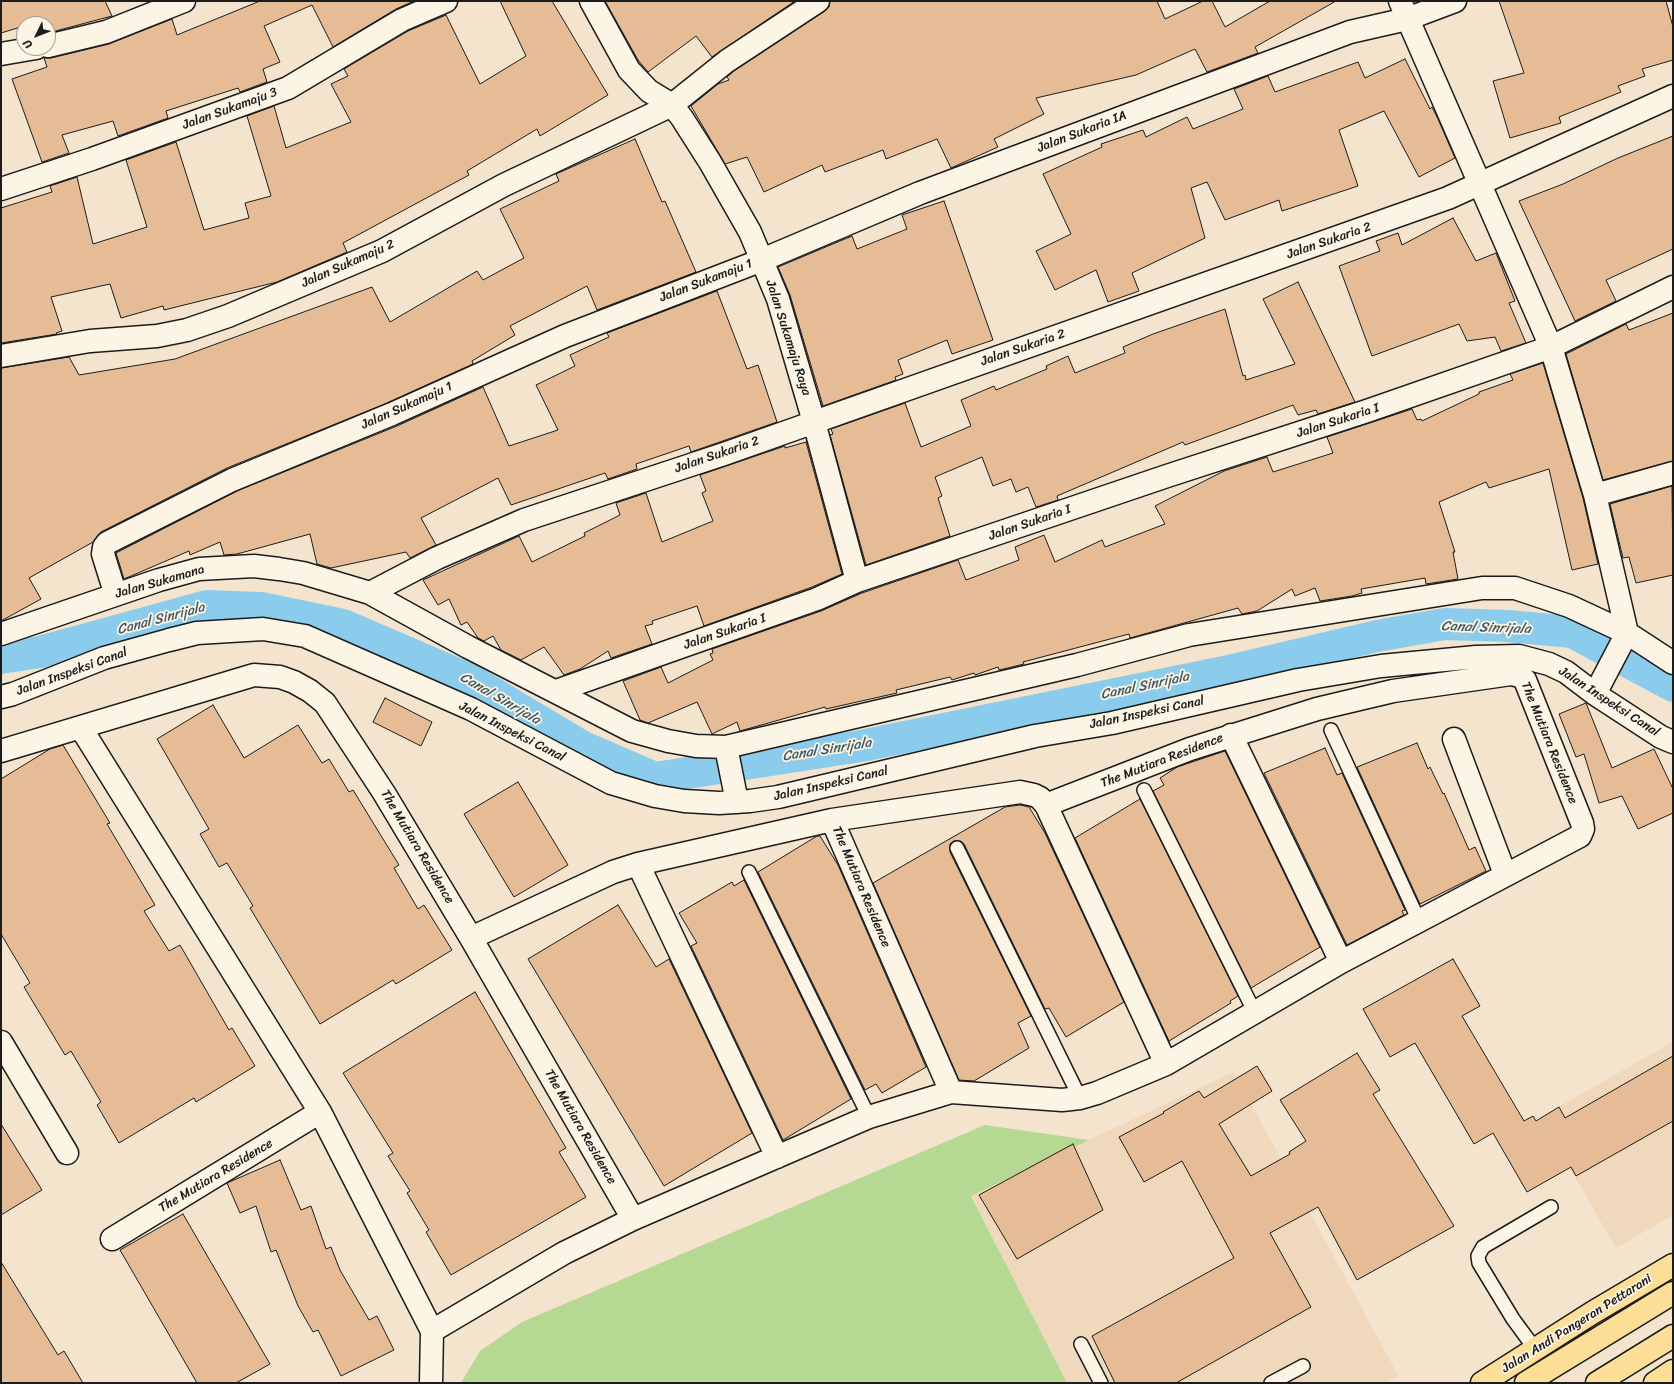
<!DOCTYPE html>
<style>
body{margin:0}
#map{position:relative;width:1674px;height:1384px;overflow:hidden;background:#f5e4cd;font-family:Sriracha,sans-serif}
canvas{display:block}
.frame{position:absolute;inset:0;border:2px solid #1c1c1c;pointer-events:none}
.north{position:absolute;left:16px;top:16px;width:40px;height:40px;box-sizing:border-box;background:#fcf5e5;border:1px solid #a29e95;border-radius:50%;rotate:227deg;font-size:11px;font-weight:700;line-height:16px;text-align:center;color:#1c1c1c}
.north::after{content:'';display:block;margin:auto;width:14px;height:18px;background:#1c1c1c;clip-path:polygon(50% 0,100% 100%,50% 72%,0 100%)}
</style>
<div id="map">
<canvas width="1674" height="1384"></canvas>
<div class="frame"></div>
<div class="north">U</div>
</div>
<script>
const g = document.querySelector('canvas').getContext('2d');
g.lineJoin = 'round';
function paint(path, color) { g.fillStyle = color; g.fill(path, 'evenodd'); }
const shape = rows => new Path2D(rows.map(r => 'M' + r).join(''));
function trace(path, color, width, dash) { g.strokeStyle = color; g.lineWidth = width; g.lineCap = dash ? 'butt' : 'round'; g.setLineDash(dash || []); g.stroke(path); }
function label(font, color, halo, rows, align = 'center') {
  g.font = font + ' Sriracha,sans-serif'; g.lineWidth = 3.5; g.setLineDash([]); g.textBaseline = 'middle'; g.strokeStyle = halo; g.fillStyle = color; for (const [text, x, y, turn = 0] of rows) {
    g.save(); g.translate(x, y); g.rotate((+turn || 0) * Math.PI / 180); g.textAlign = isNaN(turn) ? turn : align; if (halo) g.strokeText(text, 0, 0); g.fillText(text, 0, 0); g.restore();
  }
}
paint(shape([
 [1673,1042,1673,1215,1616,1248,1540,1117],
 [1234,1072,1398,1375,1384,1383,1067,1383,971,1195]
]), '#f0d8bc');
paint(shape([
 [985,1125,1089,1140,971,1196,1067,1383,461,1383,480,1351,522,1322]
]), '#b5d892');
trace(shape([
 [1,658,40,652,207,606,261,608,343,625,471,680,583,747,655,778,861,746,1224,672,1377,636,1445,624,1508,626,1572,632,1673,686]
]), '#8bccec', 32);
const building = shape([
 [1,1,105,1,112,16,48,33,48,24,24,24,24,26,1,33,1,1],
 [260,1,414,1,396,9,333,47,312,5,264,26,280,62,263,69,267,82,240,92,238,88,166,111,168,118,118,136,113,121,62,135,69,153,42,162,12,79,47,67,44,58,51,58,109,44,172,19,177,35,260,1],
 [500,1,552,1,608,95,540,136,537,129,467,171,469,175,343,243,347,252,277,282,164,310,163,306,121,318,110,284,51,297,62,331,56,333,57,334,1,343,1,208,52,192,50,186,77,177,93,244,147,227,126,160,176,142,204,230,249,218,245,203,271,196,247,116,274,106,286,148,351,122,331,84,348,76,344,69,408,31,446,15,480,84,526,56,500,1],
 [605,1,795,1,712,57,696,36,648,72,638,60,605,1],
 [830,1,1157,1,1165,19,1203,1,1212,1,1225,27,1270,1,1336,1,1255,47,1258,53,1207,72,1195,49,1136,75,1036,98,1044,114,994,139,998,147,951,168,937,139,886,159,883,150,825,172,822,165,764,192,747,157,725,164,691,106,718,84,729,80,727,77,734,71,825,11,829,7,830,1],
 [1499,1,1666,1,1673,27,1673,60,1642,69,1645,76,1618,86,1621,92,1559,117,1561,123,1510,138,1493,81,1524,73,1499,1],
 [1405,59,1430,109,1432,107,1438,119,1455,158,1419,177,1384,111,1339,130,1358,186,1282,211,1279,200,1225,220,1207,182,1191,188,1205,238,1132,273,1139,291,1108,302,1096,270,1055,290,1036,251,1071,234,1043,174,1102,147,1101,144,1143,130,1146,137,1187,117,1193,129,1243,109,1234,89,1268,76,1275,92,1358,62,1365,78,1405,59],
 [1673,136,1673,249,1606,280,1616,301,1575,321,1519,201,1563,184,1618,158,1673,136],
 [635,139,662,202,665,201,696,272,597,310,587,286,510,326,515,335,472,361,473,364,387,403,227,468,101,532,93,542,29,578,41,599,1,621,1,368,69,357,79,375,175,359,372,287,390,322,477,271,483,280,524,258,500,209,559,181,556,174,635,139],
 [944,201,993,340,952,354,947,340,898,360,903,374,895,377,896,380,823,406,790,295,778,267,852,236,857,249,907,229,902,215,944,201],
 [1453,218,1476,261,1496,253,1515,301,1509,303,1526,343,1501,351,1495,337,1467,341,1459,324,1372,356,1339,266,1380,251,1376,241,1398,233,1402,245,1453,218],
 [1298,282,1355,402,1318,414,1316,410,1298,415,1293,405,1185,445,1183,442,1057,496,1058,500,1036,507,1028,487,1016,492,1011,479,993,486,982,457,935,477,942,496,938,498,950,536,866,565,830,435,833,434,831,429,905,403,921,447,971,426,961,400,994,386,996,390,1047,369,1046,366,1068,356,1075,373,1125,353,1123,347,1153,334,1225,309,1243,376,1245,375,1246,380,1295,364,1263,299,1298,282],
 [717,291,747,369,758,365,777,422,691,452,689,446,636,464,637,469,608,479,605,473,511,505,498,478,421,518,436,545,410,558,406,552,331,568,317,564,310,534,237,554,224,555,220,542,190,555,189,551,124,579,116,553,237,491,397,426,483,387,509,446,558,430,536,385,575,366,570,355,609,337,607,333,717,291],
 [1673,313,1673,461,1603,480,1566,354,1626,324,1629,330,1673,313],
 [1543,363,1583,498,1598,564,1572,570,1549,469,1489,488,1486,482,1439,502,1455,552,1453,552,1458,579,1426,584,1425,578,1361,589,1362,593,1352,596,1320,601,1315,588,1295,596,1292,589,1257,611,1242,614,1238,608,1130,638,1129,634,1023,662,1024,664,1008,668,999,670,998,667,975,675,974,673,952,680,950,677,896,690,897,693,826,709,825,707,740,731,737,722,712,734,697,702,648,723,640,720,623,681,661,667,668,683,713,660,710,654,713,653,712,649,821,611,862,593,958,560,966,580,1019,560,1015,547,1044,535,1055,562,1102,540,1105,547,1165,524,1155,506,1224,471,1267,457,1273,472,1333,453,1327,437,1412,409,1417,420,1421,419,1422,421,1479,394,1479,392,1513,380,1510,374,1543,363],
 [806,442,842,574,812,587,704,626,697,606,652,621,653,624,645,626,652,644,611,658,608,651,580,669,564,675,544,647,521,660,501,650,493,636,484,641,478,638,467,622,461,625,449,599,438,605,423,580,519,536,532,562,585,536,584,533,620,515,616,503,646,493,662,542,713,521,702,493,706,491,700,475,785,446,785,448,806,442],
 [1672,486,1673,575,1636,583,1629,557,1623,558,1610,504,1672,486],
 [385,698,432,722,421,746,373,722,385,698],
 [1586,703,1612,768,1654,749,1673,789,1673,813,1638,829,1622,796,1599,803,1584,754,1576,757,1559,714,1586,703],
 [213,705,244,758,298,725,322,763,329,759,349,792,353,790,399,865,394,868,418,909,424,905,452,950,396,984,393,980,320,1024,250,908,253,906,227,863,219,867,200,834,209,829,157,739,213,705],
 [1417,743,1428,769,1430,767,1443,794,1444,793,1469,850,1475,847,1486,871,1420,904,1357,767,1417,743],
 [63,745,110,823,107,824,155,905,144,911,169,951,180,945,229,1030,232,1028,255,1066,196,1102,194,1098,119,1143,97,1105,101,1102,71,1051,65,1055,24,987,30,983,1,934,1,779,50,749,63,745],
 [1325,748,1337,775,1342,773,1405,910,1402,911,1404,915,1347,945,1264,773,1325,748],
 [1225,751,1320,947,1251,988,1153,791,1164,785,1160,778,1177,767,1225,751],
 [518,782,568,865,514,897,464,814,518,782],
 [1140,799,1238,996,1230,1001,1231,1003,1169,1041,1075,838,1140,799],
 [1020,805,1029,807,1045,833,1124,1002,1066,1037,1049,1008,1045,1009,964,844,961,841,954,841,950,844,950,852,1031,1016,1018,1023,1029,1048,974,1081,959,1080,873,883,1005,807,1020,805],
 [817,836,820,836,838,865,926,1067,882,1093,876,1084,865,1090,758,872,817,836],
 [744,880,851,1099,783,1140,691,946,697,943,679,913,732,882,734,886,744,880],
 [618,905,656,967,669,959,752,1133,664,1186,528,959,618,905],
 [1453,959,1480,1006,1462,1016,1524,1121,1533,1116,1536,1121,1559,1107,1565,1118,1673,1056,1673,1121,1576,1176,1571,1167,1527,1192,1493,1133,1474,1144,1415,1043,1390,1057,1363,1009,1453,959],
 [475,992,566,1148,559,1152,586,1197,451,1275,426,1232,429,1230,407,1193,410,1191,388,1156,393,1153,343,1073,475,992],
 [1357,1053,1380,1090,1373,1094,1454,1226,1357,1280,1318,1207,1270,1233,1311,1307,1176,1383,1115,1383,1092,1336,1234,1258,1182,1161,1144,1182,1119,1137,1164,1113,1163,1112,1199,1091,1204,1098,1257,1066,1272,1091,1219,1124,1251,1176,1290,1154,1289,1152,1306,1141,1280,1100,1357,1053],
 [1,1124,42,1190,1,1215,1,1124],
 [1073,1144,1103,1210,1017,1259,979,1195,1073,1144],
 [280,1160,301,1210,311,1206,326,1249,331,1247,340,1270,369,1320,377,1316,394,1350,341,1376,318,1330,313,1332,298,1306,276,1250,271,1252,256,1206,240,1213,227,1183,280,1160],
 [183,1214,270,1364,236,1383,197,1383,120,1250,183,1214],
 [1,1262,58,1355,64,1351,83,1383,1,1383,1,1262]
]);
paint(building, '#e5bc95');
trace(building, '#1c1c1c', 1);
const lane = shape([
 [1331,730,1419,921],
 [1144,790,1254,1011],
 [957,848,1080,1098],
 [749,872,869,1117],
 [1081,1344,1101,1383],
 [1535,1349,1513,1319,1479,1263,1478,1256,1483,1247,1551,1207],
 [1271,1383,1303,1366]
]);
const street = shape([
 [591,1,629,70,649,91,672,105,682,118,710,162,750,232,778,299,814,422,857,581],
 [1400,1,1551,347,1595,495,1627,633,1595,694],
 [48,46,106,32,184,1],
 [1,54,36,48],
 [1,189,92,159,288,88,402,20,446,1],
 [1,356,90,341,157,336,187,330,228,316,382,251,504,185,672,105,727,61,818,1],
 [1595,495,1673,473],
 [370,593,437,558,524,520,724,454,1448,198,1673,96],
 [117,594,113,586,103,554,104,547,107,543,232,480,392,414,565,336,762,260,920,193,1350,32,1407,19,1455,1],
 [1,634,159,580,199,569,254,566,279,569,303,573,370,593,468,647,632,731,668,741,696,746,726,747,1077,665,1189,635,1482,588,1515,588,1569,606,1627,633,1673,663],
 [556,691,817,599,857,581,1167,476,1367,411,1551,347,1673,287],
 [1,697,13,694,104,658,169,640,197,633,263,629,305,636,471,709,611,783,655,796,684,801,719,803,750,801,778,797,1035,736,1112,723,1298,680,1381,666,1476,657,1519,656,1549,664,1566,672,1595,694,1661,737,1673,742],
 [81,728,320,1112,432,1331,431,1383],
 [1231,735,1341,962],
 [1454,739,1505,874],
 [726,747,737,802],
 [1,751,254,675,280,677,294,682,310,691,325,703,384,793,471,938,633,1219],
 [832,820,951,1092],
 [638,864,832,820,1020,792,1034,795,1040,798,1046,805,1166,1064],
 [471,938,613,872,638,864,777,1157],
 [1,1042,67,1153],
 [112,1239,320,1112],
 [432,1331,564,1253,633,1219,869,1117,951,1092,1062,1100,1080,1098,1097,1093,1166,1064,1341,962,1580,836,1583,829,1582,823,1525,680,1520,676,1511,674,1393,691,1317,709,1190,749,1046,805]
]);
const highway = shape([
 [1482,1383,1592,1313,1673,1265],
 [1526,1383,1673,1293],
 [1597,1383,1673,1336],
 [1655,1383,1673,1371]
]);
trace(lane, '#1c1c1c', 16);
trace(street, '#1c1c1c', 25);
trace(highway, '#1c1c1c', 25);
trace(lane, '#fcf5e5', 13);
trace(street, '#fcf5e5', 22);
trace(highway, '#fcde96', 22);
label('13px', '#1c1c1c', '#fcf5e5', [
 ["Jalan Sukamaju 3",230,109,-20],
 ["Jalan Sukaria IA",1082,132,-21],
 ["Jalan Sukaria 2",1329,241,-19],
 ["Jalan Sukamaju 2",348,264,-24],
 ["Jalan Sukamaju 1",706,281,-21],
 ["Jalan Sukamaju Raya",788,338,72],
 ["Jalan Sukaria 2",1023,348,-19],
 ["Jalan Sukamaju 1",407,406,-24],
 ["Jalan Sukaria I",1338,421,-18],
 ["Jalan Sukaria 2",717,455,-19],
 ["Jalan Sukaria I",1030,523,-19],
 ["Jalan Sukamana",160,582,-16],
 ["Jalan Sukaria I",725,632,-19],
 ["Jalan Inspeksi Canal",72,672,-20],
 ["Jalan Inspeksi Canal",1609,702,33],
 ["Jalan Inspeksi Canal",1147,713,-12],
 ["Jalan Inspeksi Canal",512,732,27],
 ["The Mutiara Residence",1549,743,68],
 ["The Mutiara Residence",1162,761,-21],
 ["Jalan Inspeksi Canal",831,784,-13],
 ["The Mutiara Residence",417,847,59],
 ["The Mutiara Residence",861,887,67],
 ["The Mutiara Residence",580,1127,60],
 ["The Mutiara Residence",216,1176,-31],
 ["Jalan Andi Pangeran Pettarani",1577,1324,-32]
]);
label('italic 14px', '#435a65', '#fcf5e5', [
 ["Canal Sinrijala",161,619,-15],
 ["Canal Sinrijala",1486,628,2],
 ["Canal Sinrijala",1145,686,-12],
 ["Canal Sinrijala",500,699,30],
 ["Canal Sinrijala",827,750,-9]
]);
</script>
